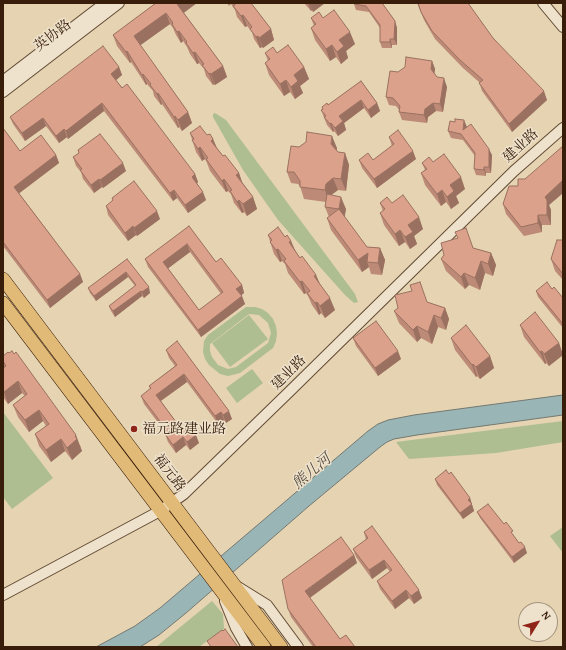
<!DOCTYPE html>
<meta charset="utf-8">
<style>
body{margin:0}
#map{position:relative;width:566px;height:650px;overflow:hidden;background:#e5d3b1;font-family:"Gentium Book Plus",serif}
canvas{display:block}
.frame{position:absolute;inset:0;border:4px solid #371d0a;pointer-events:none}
.north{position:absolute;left:518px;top:602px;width:40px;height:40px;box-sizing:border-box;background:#eee2cc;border:1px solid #a5937e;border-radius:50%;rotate:53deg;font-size:11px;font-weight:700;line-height:16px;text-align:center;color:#371d0a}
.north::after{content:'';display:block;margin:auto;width:14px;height:18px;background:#8f2418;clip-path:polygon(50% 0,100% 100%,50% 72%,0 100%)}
</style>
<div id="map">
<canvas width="566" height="650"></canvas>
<div class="frame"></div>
<div class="north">N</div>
</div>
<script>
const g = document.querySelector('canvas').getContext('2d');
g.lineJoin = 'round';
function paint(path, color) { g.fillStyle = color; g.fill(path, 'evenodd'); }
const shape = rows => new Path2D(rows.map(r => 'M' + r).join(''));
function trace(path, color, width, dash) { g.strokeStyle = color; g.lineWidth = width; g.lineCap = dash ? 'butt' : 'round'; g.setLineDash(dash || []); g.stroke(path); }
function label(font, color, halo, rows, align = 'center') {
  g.font = font + ' "Gentium Book Plus","Noto Serif SC",serif'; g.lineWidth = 3; g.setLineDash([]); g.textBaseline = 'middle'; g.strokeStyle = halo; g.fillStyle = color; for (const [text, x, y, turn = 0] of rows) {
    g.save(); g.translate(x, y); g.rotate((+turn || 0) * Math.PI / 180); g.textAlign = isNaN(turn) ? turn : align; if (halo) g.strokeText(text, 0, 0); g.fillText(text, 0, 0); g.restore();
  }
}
paint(shape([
 [215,113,226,120,355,294,358,302,354,303,345,295,278,220,243,170,213,117,213,114],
 [246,307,255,307,262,309,268,313,273,319,276,326,277,333,276,341,273,348,240,373,228,376,220,374,209,365,205,359,203,352,204,341,208,335],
 [249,314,259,315,268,323,271,333,268,343,236,367,228,369,218,365,212,357,210,351,210,344],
 [249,315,268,339,230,367,212,343],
 [252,369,263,383,237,403,226,388],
 [3,412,53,478,12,509,3,497],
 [563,421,563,442,496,453,409,459,396,442],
 [563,527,563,553,550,536],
 [212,601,223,614,224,629,199,647,156,647]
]), '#aebe91');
const water = shape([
 [563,395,563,415,417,435,394,439,387,442,380,447,309,506,186,613,159,635,140,647,96,647,135,626,160,608,368,431,378,424,388,420,414,415,563,395]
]);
paint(water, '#9ab5b6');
trace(water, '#727871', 1);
const minor = shape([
 [543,3,563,27],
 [3,81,105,3],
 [3,92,119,3],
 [238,587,267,605,298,647],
 [3,595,160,511,184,494,289,392,514,171,563,128],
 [225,601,236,628,247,647]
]);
const major = shape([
 [3,279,281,647],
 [3,303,264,647]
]);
trace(minor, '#624a34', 12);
trace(major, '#371d0a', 14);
trace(minor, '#eee2cc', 10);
trace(major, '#e2ba78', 13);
paint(shape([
 [156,3,184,13,223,66,227,77,215,85,214,84,213,85,206,76,204,69,199,63,197,64,190,54,187,47,183,41,181,43,176,35,173,28,170,24,140,45,188,112,192,123,182,131,179,127,178,128,162,104,161,105,154,96,153,91,147,84,146,85,131,62,130,63,117,46,113,35],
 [227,3,251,3,271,29,274,40,263,48,262,47,260,48,254,39,252,32,247,26,245,27,237,17,235,10,231,4,229,6],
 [304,3,325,3,313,12,312,10,311,11],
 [382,3,395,21,397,28,397,45,392,45,392,48,382,48,380,42,380,28,369,12,356,10,354,4],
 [417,3,468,3,493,38,547,100,512,132,482,91,479,82,463,68,435,39,424,20],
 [311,18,323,18,355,44,346,51,348,58,341,64,336,57,330,61,315,40,311,28,314,26],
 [265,53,277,53,304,67,309,79,300,86,303,93,295,99,290,92,284,96,269,75,265,63,268,61],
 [432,61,435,69,434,73,437,77,447,87,443,112,436,111,428,117,427,123,402,120,399,112,399,110,396,106,389,105,386,97,398,72],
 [119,67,122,75,116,80,195,174,198,182,197,183,206,200,188,213,177,198,173,201,104,111,68,139,67,137,59,143,46,126,25,141,13,124,10,117],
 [361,81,377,103,380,111,371,118,364,108,344,123,346,130,338,136,334,131,333,132,327,125,321,110,323,109,322,107,328,105],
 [466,127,492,155,491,173,486,173,486,176,476,175,474,169,475,156,463,140,451,138,448,131],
 [3,128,20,151,56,155,59,163,19,193,80,274,83,282,50,308,3,246],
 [190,133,207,135,213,139,217,148,223,156,239,173,242,182,253,197,257,209,247,216,244,212,242,213,234,203,231,194,228,191,226,192,210,171,207,163,205,159,202,161,196,152],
 [389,137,416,159,377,188,362,168,359,160,373,160,392,146],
 [563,146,563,193,549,205,551,210,551,225,542,225,542,232,524,236,506,214,503,204,518,186],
 [299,147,337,148,336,151,338,152,345,153,349,165,346,191,338,190,331,195,346,209,344,217,367,247,380,248,385,260,382,275,371,274,369,267,362,272,331,230,327,218,329,217,325,207,326,202,304,199,300,186,298,184,291,183,287,172],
 [78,150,126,171,103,188,102,187,94,193,83,179,81,172,76,166,73,157,79,153],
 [433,162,465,189,456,196,459,203,451,209,446,202,441,206,425,185,421,173,425,170,422,163],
 [112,198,160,219,137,236,136,235,128,241,108,215,106,206,113,201],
 [380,203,392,203,423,229,414,236,417,244,410,249,405,242,399,246,384,225,380,213,383,211],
 [189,226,216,262,242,285,244,293,241,295,245,304,201,337,148,267,145,259],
 [190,252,221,294,199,310,168,268],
 [268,235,285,237,291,241,295,250,300,258,316,275,320,284,335,310,325,318,321,313,319,315,312,305,308,296,306,293,304,294,288,273,285,264,282,261,280,262,274,254],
 [457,238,473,248,491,253,496,265,493,276,485,273,480,290,469,285,465,289,446,271,441,259],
 [563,240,563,280,555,271,551,259],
 [127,259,150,293,144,298,142,296,115,317,111,311,109,306,135,286,128,277,96,301,90,293,88,288],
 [552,289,563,298,563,328,538,297,536,291],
 [427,302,445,308,449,319,446,330,438,327,432,344,421,338,417,342,399,323,394,311],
 [520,325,559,343,563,355,549,366,546,363,545,364,524,337],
 [353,338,401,359,378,376,356,346],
 [451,338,490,356,494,368,480,379,477,376,476,377,455,350],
 [166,350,232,419,226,423,224,420,218,424,187,382,161,401,182,430,199,443,190,450,186,445,176,453,168,442,165,434,166,433,144,404,141,396,150,389,149,386,175,366,169,358],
 [3,356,81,447,80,447,82,451,72,460,65,451,51,462,39,446,35,434,46,426,43,421,29,432,18,417,13,405,25,396,22,393,8,404,3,397,3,368,4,367,3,365],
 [435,479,470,498,474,511,463,519,437,485],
 [477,512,504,524,527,553,514,563,480,518],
 [364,532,422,598,414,604,409,598,395,609,380,589,377,581,390,572,387,568,372,579,356,557,353,549,366,540],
 [354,555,357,563,310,598,340,639,355,647,313,647,291,617,288,609]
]), '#bd8a77');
paint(shape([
 [179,3,197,3,181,15,177,4],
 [308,3,310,3,312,10,311,11],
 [310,3,325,3,313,12],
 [166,13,170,24,138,47,134,36],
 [243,15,247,26,245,27,241,16],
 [395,21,397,28,397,45,394,39],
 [271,29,274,40,263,48,259,38],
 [179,31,183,41,181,43,177,32],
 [350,32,355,44,346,51,348,58,341,64,337,52,339,40],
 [258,36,262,47,260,48,256,37],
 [390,39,392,45,392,48,390,42],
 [332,45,336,57,330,61,326,49],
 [127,51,131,62,130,63,126,52],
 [195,52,199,63,197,64,193,53],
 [432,61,435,69,434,77,431,69],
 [223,66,227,77,215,85,211,74],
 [119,67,122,75,114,82,111,74],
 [304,67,309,79,300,86,303,93,295,99,291,87,294,75],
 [210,73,214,84,213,85,209,74],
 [143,74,147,84,146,85,142,75],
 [444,78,447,87,443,112,440,104],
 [286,80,290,92,284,96,280,84],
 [544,91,547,100,512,132,509,124],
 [158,93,162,104,161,105,157,94],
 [361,100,364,108,344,123,346,130,338,136,335,128,339,116],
 [102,103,104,111,68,139,66,131],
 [377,103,380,111,371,118,368,110],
 [433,103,436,111,428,117,427,123,424,115,425,109],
 [188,112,192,123,182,131,178,120],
 [175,116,179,127,178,128,174,117],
 [43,118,46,126,25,141,22,133],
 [464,120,467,127,463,130],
 [331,123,334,131,333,132,330,124],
 [64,129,67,137,59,143,56,136],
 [332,136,337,148,336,156,331,144],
 [213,139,218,151,211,141],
 [200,147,205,159,202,161,198,149],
 [489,149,492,155,491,173,489,167],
 [413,151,416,159,377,188,374,179],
 [345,153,349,165,346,191,341,179],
 [56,155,59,163,17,195,14,187],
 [123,163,126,171,103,188,100,180],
 [484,167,486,173,486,176,484,170],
 [239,173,243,185,236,175],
 [195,174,198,182,195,185,192,177],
 [461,177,465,189,456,196,459,203,451,209,447,197,450,185],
 [333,178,338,190,330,196,329,202,325,190,326,184],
 [99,179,102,187,94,193,91,185],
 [224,179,228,191,226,192,222,181],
 [563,180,563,193,549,205,551,210,551,225,547,215,545,197],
 [174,190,177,198,173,201,170,193],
 [442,190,446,202,441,206,437,194],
 [203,192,206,200,188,213,185,205],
 [253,197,257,209,247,216,243,204],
 [341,197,346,209,344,221,339,209],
 [239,200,244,212,242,213,237,202],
 [157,211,160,219,137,236,134,228],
 [538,215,542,225,542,232,538,223],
 [419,217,423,229,414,236,417,244,410,249,405,237,408,225],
 [133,226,136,235,128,241,125,233],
 [400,230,405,242,399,246,395,234],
 [291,241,296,253,289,242],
 [187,244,190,252,166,270,163,262],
 [380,248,385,260,382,275,378,263],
 [278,249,282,261,280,262,276,250],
 [368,253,367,262,369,267,362,272,358,260],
 [491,253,496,265,493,276,488,264],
 [481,261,485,273,480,290,475,278],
 [126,272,128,277,96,301,94,296],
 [464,273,469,285,465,289,461,277],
 [80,274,83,282,50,308,47,300],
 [316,275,321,287,314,276],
 [302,281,306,293,304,294,300,282],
 [242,285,244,293,239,297,236,289],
 [149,287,150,293,144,298,142,292],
 [141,291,142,296,115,317,113,311],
 [242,296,245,304,201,337,198,330],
 [330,298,335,310,325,318,320,306],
 [317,302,321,313,319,315,315,303],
 [445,308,449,319,446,330,441,318],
 [434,315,438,327,432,344,428,332],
 [417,326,421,338,417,342,413,330],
 [559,343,563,355,549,366,544,354],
 [398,351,401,359,378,376,375,368],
 [542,351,546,363,545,364,540,352],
 [490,356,494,368,480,379,476,367],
 [473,364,477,376,476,377,472,365],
 [184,374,187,382,159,402,156,395],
 [18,381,22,393,8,404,4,392],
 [39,410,43,421,29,432,25,420],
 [229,411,232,419,226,423,223,415],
 [221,412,224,420,218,424,215,416],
 [76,435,82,451,72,460,67,448,75,436],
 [196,435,199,443,190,450,187,442],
 [183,437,186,445,176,453,173,445],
 [61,439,65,451,51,462,46,450],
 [470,498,474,511,463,519,460,513,468,500],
 [525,547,527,553,514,563,512,557],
 [354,555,357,563,308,599,305,591],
 [384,560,387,568,372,579,369,570],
 [406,590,409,598,395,609,392,601],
 [419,590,422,598,414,604,411,596]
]), '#9a7161');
const building = shape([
 [156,3,179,3,177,4,223,66,211,74,210,73,209,74,202,65,204,64,195,52,193,53,186,43,187,42,179,31,177,32,172,24,173,23,166,13,134,36,188,112,178,120,175,116,174,117,158,93,157,94,150,85,151,84,143,74,142,75,127,51,126,52,113,35,156,3],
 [234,3,251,3,271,29,259,38,258,36,256,37,250,29,252,27,243,15,241,16,233,6,235,5,234,3],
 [354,3,382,3,395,21,394,39,390,39,390,42,380,42,380,25,366,6,354,4,354,3],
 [418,3,468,3,493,38,544,91,509,124,479,83,483,80,460,60,432,31,421,12,418,3],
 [334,10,350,32,339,40,344,46,337,52,332,45,326,49,311,28,316,24,311,18,319,12,323,18,334,10],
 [288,45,304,67,294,75,298,81,291,87,286,80,280,84,265,63,270,59,265,53,273,47,277,53,288,45],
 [103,46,119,67,111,74,122,88,127,84,195,174,192,177,203,192,185,205,174,190,170,193,102,103,66,131,64,129,56,136,43,118,22,133,10,117,103,46],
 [406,57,432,61,431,69,437,77,444,78,440,104,433,103,425,109,424,115,399,112,400,106,393,98,386,97,390,71,398,72,405,67,406,57],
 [361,81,377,103,368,110,361,100,339,116,343,121,335,128,331,123,330,124,324,117,326,116,321,110,323,109,322,107,327,103,328,105,361,81],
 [455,119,464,120,463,130,471,124,489,149,489,167,484,167,484,170,474,169,475,153,461,134,448,131,450,121,455,122,455,119],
 [200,126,207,135,210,134,213,139,211,141,223,156,225,155,239,173,236,175,253,197,243,204,239,200,237,202,230,191,232,190,224,179,222,181,206,159,208,158,200,147,198,149,192,140,194,139,190,133,200,126],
 [3,128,20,151,41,135,56,155,14,187,80,274,47,300,3,242,3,128],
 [398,130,413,151,374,179,359,160,368,153,373,160,394,144,389,137,398,130],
 [307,132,332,136,331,144,338,152,345,153,341,179,333,178,326,184,325,190,300,187,300,181,294,172,287,172,291,146,299,147,306,142,307,132],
 [100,134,123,163,100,180,99,179,91,185,80,170,82,169,73,157,79,153,78,150,100,134],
 [563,146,563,180,545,197,547,200,547,215,538,215,538,223,521,227,503,204,509,186,518,186,518,179,525,179,563,146],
 [444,154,461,177,450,185,454,191,447,197,442,190,437,194,421,173,427,169,422,163,429,157,433,162,444,154],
 [134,181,157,211,134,228,133,226,125,233,106,206,113,200,112,198,134,181],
 [327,194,341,197,339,209,325,207,327,194],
 [403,195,419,217,408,225,413,232,405,237,400,230,395,234,380,213,385,209,380,203,387,197,392,203,403,195],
 [339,209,367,247,380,248,378,263,367,262,368,253,358,260,327,218,339,209],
 [189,226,216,262,221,258,242,285,236,289,242,296,198,330,145,259,189,226],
 [187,244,223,292,199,310,163,262,187,244],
 [278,227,285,237,287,235,291,241,289,242,300,258,302,256,316,275,314,276,330,298,320,306,317,302,315,303,307,293,310,291,302,281,300,282,284,261,286,259,278,249,276,250,270,242,272,240,268,235,278,227],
 [466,228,473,248,491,253,488,264,481,261,475,278,464,273,461,277,441,259,444,255,441,243,458,238,455,232,466,228],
 [557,240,563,240,563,274,551,259,557,240],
 [127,259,149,287,142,292,141,291,113,311,109,306,136,285,126,272,94,296,88,288,127,259],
 [420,282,427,302,445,308,441,318,434,315,428,332,417,326,413,330,394,311,398,308,395,295,412,291,410,285,420,282],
 [547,282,552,289,554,287,563,298,563,324,536,291,547,282],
 [535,312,559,343,544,354,542,351,540,352,520,325,535,312],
 [376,321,398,351,375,368,353,338,376,321],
 [466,325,490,356,476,367,473,364,472,365,451,338,466,325],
 [177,341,229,411,223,415,221,412,215,416,184,374,156,395,182,430,189,425,196,435,187,442,183,437,173,445,165,434,168,432,141,396,151,388,149,386,177,365,166,350,177,341],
 [12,351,14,354,16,352,76,435,75,436,77,439,67,448,61,439,46,450,35,434,49,424,39,410,25,420,13,405,27,394,18,381,4,392,3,391,3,368,6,366,3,361,3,356,8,352,9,353,12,351],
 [446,470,449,474,451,472,470,498,468,500,472,504,460,513,435,479,446,470],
 [488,504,504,524,506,522,513,531,511,532,519,543,521,542,525,547,512,557,477,512,488,504],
 [372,526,419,590,411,596,406,590,392,601,377,581,392,570,384,560,369,570,353,549,368,538,364,532,372,526],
 [341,537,354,555,305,591,340,639,346,635,355,647,316,647,288,609,282,580,341,537],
 [225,629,238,647,211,647,207,641,222,630,223,631,225,629]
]);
paint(building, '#dca18a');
trace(building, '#9a7161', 1);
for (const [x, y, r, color] of [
 [134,429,4,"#8f2418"]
]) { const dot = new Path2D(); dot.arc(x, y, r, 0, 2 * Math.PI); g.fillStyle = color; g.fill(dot); trace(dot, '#eee2cc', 1.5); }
label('14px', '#371d0a', '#eee2cc', [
 ["英协路",53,36,-37],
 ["建业路",521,146,-42],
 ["建业路",289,373,-45],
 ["福元路",169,473,53]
]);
label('14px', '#371d0a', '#eee2cc', [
 ["福元路建业路",142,429]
], 'left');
label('italic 15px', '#554b3e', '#eee2cc', [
 ["熊儿河",312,472,-40]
]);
</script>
